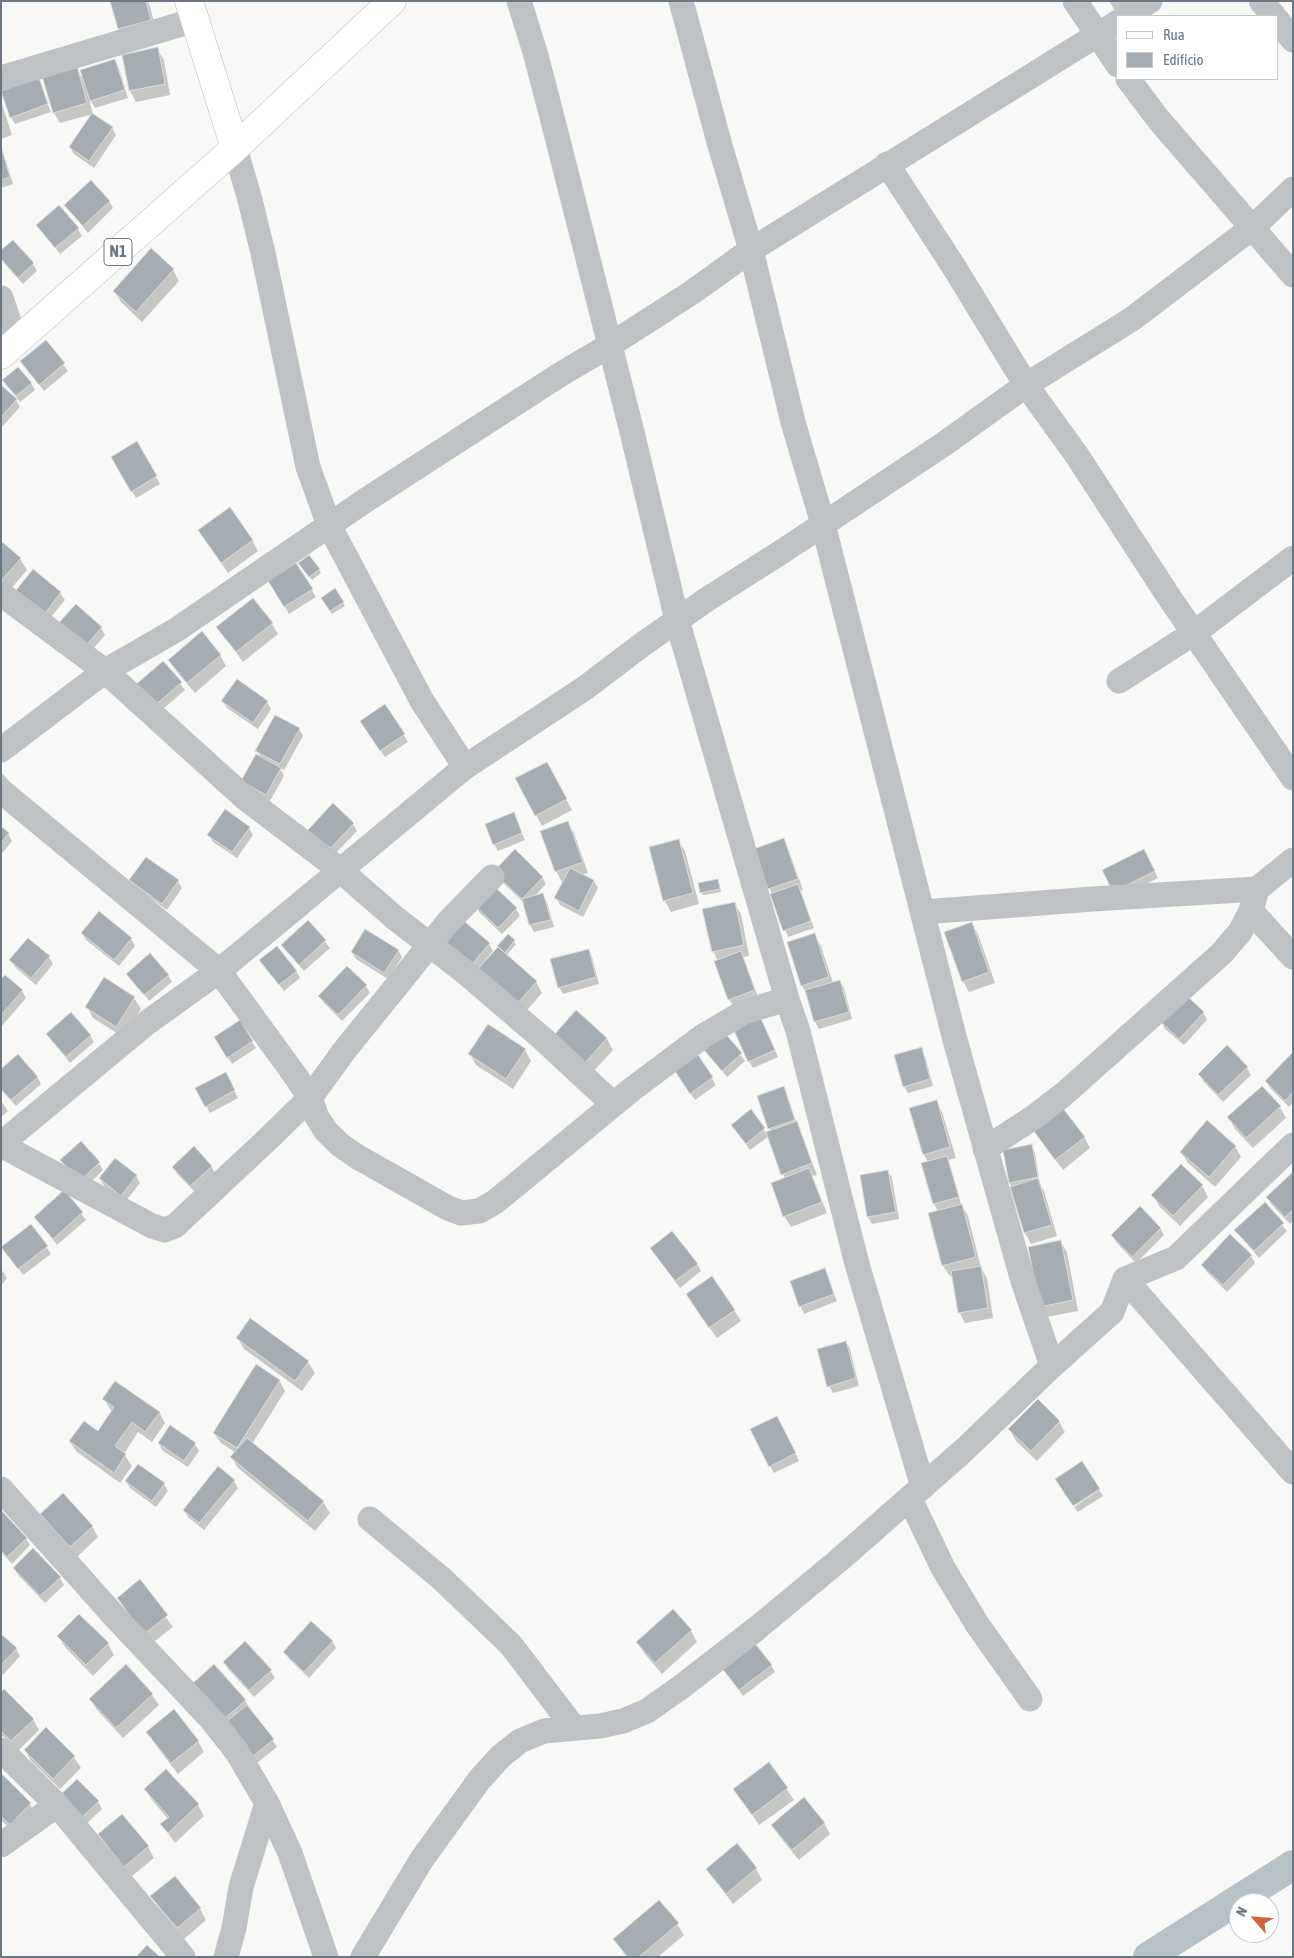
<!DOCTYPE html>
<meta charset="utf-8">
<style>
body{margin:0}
#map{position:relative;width:1294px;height:1958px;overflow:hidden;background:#f8f8f6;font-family:"Asap Condensed",sans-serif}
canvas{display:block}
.frame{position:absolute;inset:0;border:2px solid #6b7883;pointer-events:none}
.legend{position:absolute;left:1116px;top:15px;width:162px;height:65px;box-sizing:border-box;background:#fff;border:1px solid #c4c9cd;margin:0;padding:6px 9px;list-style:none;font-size:15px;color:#6b7883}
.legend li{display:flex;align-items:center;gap:10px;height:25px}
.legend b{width:25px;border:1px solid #c4c9cd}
.north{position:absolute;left:1229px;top:1893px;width:50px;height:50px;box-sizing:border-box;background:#fff;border:1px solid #c4c9cd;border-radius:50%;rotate:297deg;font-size:14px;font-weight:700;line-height:20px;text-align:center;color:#6b7883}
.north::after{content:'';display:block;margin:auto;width:18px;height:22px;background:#cf633e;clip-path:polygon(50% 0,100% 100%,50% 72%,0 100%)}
</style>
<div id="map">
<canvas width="1294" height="1958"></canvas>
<div class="frame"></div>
<ul class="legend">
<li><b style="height:6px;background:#fff"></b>Rua</li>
<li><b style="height:14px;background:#a6adb2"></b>Edifício</li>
</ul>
<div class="north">N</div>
</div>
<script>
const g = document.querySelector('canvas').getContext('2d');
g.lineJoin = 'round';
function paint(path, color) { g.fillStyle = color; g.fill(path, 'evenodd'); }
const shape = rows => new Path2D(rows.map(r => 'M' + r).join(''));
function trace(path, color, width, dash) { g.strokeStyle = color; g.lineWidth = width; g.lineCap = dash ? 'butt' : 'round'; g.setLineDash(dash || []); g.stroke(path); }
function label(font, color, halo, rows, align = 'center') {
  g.font = font + ' "Asap Condensed",sans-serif'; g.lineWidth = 5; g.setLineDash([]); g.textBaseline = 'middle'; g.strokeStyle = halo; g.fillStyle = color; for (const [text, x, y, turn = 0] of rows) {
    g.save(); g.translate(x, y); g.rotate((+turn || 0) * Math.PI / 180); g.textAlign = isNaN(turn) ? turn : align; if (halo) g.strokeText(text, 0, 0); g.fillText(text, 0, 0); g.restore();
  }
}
paint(shape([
 [111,1,148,1,157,31,125,40,119,29],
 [1109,1,1129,1,1115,11],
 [157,49,164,60,170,95,136,102,130,91],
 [115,61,119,68,128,98,95,108,89,98,93,114,60,123,54,113,76,68,84,81],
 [38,79,51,112,15,124,11,117],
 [1,101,12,135,1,139],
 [112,128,116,135,94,168,74,154,70,147],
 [1,145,13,184,1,188],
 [109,201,113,208,88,233,65,205],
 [38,225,78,229,82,236,60,254],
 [1,252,33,264,37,271,23,284,3,262],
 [173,270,179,281,142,322,121,302,114,291],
 [46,341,68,371,44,391,21,362],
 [4,381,31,383,35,390,20,402],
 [1,386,16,400,20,407,1,428],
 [137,443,160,484,136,498,112,458],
 [252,540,258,551,228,573,206,541],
 [1,543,20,559,27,570,8,592,1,586],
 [309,556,321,573,312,580,302,566],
 [296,565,316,597,289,614,270,582],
 [33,571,60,593,65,600,47,622],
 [335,590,345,606,332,614,322,598],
 [272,624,278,634,243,662,218,627],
 [101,628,105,635,87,656,62,633],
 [220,655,226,666,195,693,176,671,170,660],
 [163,662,185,690,156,715],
 [237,681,267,702,271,709,258,729,227,708,223,701],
 [385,706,408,742,385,757,365,728],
 [299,729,303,736,284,770,280,768,284,776,270,801,246,788,261,758,257,751],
 [1,772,9,781,3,787,1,785],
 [552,774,572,810,542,826,536,815],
 [513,814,525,840,498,851,494,844],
 [567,822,574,833,588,873,581,875,594,881,598,888,583,917,560,905,556,898,564,881,562,882,556,871],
 [353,824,357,831,332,857,312,838],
 [1,828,8,834,12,841,1,855],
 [249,828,253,835,237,858,213,842,209,835],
 [678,840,685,851,699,904,671,912,665,901,651,848],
 [783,840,789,851,803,890,800,891,814,928,788,937,755,850],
 [1148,857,1158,878,1118,898,1114,891],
 [542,877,546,884,534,897,543,895,547,902,554,927,534,932,530,925,524,903,499,879],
 [131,880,178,881,182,888,167,910,135,887],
 [719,883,721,892,703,895,701,892],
 [734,903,741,914,749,956,743,957,758,997,733,1006,729,999,718,961,713,951],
 [475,905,516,909,520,916,502,934,479,912],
 [308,921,330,948,304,971,282,945],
 [971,923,978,934,995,983,969,992,963,981],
 [82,933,131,939,135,946,119,966,86,940],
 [508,935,516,944,506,956,536,982,542,993,523,1015,446,945,489,944,493,951,483,963,484,964],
 [815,935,821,946,833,983,840,981,844,988,852,1019,819,1029,815,1022,808,996,802,986,789,943],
 [398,950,402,957,388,979,356,959,352,952],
 [588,950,592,957,599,984,563,994,559,987],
 [49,957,53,964,36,985,15,967,11,960],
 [261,961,296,971,300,978,284,991],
 [128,974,168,975,172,982,149,1001],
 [1,981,22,991,26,998,1,1027],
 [366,986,370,993,342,1021,324,1003,320,996],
 [134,998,141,1009,123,1037,93,1018,87,1007],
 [576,1012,607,1039,613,1050,592,1073,562,1046],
 [1203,1012,1207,1020,1184,1045,1165,1029,1161,1021],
 [763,1023,778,1057,753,1068,749,1061],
 [724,1034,745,1061,727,1077,706,1050],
 [48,1035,90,1035,94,1042,70,1063],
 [216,1037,252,1042,256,1048,232,1064],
 [921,1049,925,1056,933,1086,908,1093,904,1086],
 [525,1050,531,1061,513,1089,476,1065,470,1054],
 [1293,1054,1293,1103,1289,1107,1270,1088,1266,1081],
 [698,1057,716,1085,695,1100,680,1079],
 [1247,1068,1251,1075,1223,1102,1203,1081,1199,1074],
 [1,1070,37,1077,41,1084,16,1106,1,1090],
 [225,1073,238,1098,210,1113,197,1088],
 [1262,1087,1280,1107,1286,1118,1253,1148,1235,1129,1229,1118],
 [783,1088,817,1175,812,1176,827,1213,791,1227,784,1216,785,1179,769,1136,750,1150,737,1132,750,1111,766,1133,771,1131,759,1096],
 [1,1101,8,1111,1,1117],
 [936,1101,942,1112,956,1158,948,1160,961,1204,968,1216,981,1268,987,1278,993,1318,965,1323,959,1312,953,1276,950,1276,943,1266,938,1211,934,1204,928,1162,924,1155,911,1109],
 [1034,1131,1084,1137,1090,1148,1063,1170],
 [81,1143,99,1163,103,1170,85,1188,66,1168,62,1161],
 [1031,1146,1035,1153,1040,1184,1044,1191,1057,1236,1031,1244,1025,1233,1010,1183],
 [1235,1146,1241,1157,1215,1187,1188,1163,1181,1152],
 [211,1166,215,1173,195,1192,177,1174,173,1167],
 [888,1171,892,1178,899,1219,872,1224,868,1217],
 [1293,1174,1293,1221,1290,1224,1271,1204,1267,1197],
 [136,1176,140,1183,125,1202,104,1186,100,1179],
 [1202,1186,1208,1197,1180,1226,1159,1206,1153,1195],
 [64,1192,86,1220,57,1245,35,1217],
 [1265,1204,1287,1231,1259,1258,1236,1230],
 [31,1226,51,1254,23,1275,3,1247],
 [1160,1228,1164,1235,1136,1263,1116,1242,1112,1235],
 [1060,1241,1067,1252,1078,1311,1047,1317,1041,1306],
 [651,1249,697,1264,701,1271,680,1288],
 [1251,1256,1255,1263,1227,1292,1207,1272,1203,1265],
 [1,1269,7,1278,1,1286],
 [824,1270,837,1301,804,1314,791,1282],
 [694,1306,734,1310,741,1321,717,1338],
 [251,1320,308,1362,315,1373,302,1391,244,1349,238,1338],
 [846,1342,850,1349,859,1386,833,1393,829,1386],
 [279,1380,285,1391,252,1444,323,1502,330,1513,315,1531,238,1468,232,1458,236,1453,221,1443,214,1433],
 [104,1399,159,1412,165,1423,152,1442,138,1432,124,1454,132,1466,120,1483,77,1452,70,1442,98,1432,112,1412],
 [1059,1422,1065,1432,1037,1461,1016,1441,1010,1430],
 [781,1424,799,1461,774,1473,770,1466],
 [159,1444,195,1444,199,1451,188,1467,163,1451],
 [126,1481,164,1484,168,1491,156,1507,130,1488],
 [234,1481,238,1488,204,1530,188,1517,184,1510],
 [1099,1490,1103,1496,1078,1512,1074,1507],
 [1,1512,26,1538,30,1545,12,1564,1,1552],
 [42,1514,92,1526,98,1537,77,1557,48,1525],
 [14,1568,60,1578,64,1585,45,1603,18,1575],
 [140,1581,173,1627,151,1644,118,1598],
 [672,1610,691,1631,697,1642,662,1674,644,1653,637,1642],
 [1,1635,16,1649,20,1656,3,1675,1,1674],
 [58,1636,108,1644,114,1655,93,1676,65,1647],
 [332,1641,336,1648,309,1678,289,1659,285,1652],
 [224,1662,270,1671,275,1678,254,1697,228,1669],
 [771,1665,775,1672,743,1696,723,1668],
 [1,1694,33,1719,39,1730,18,1751,1,1734],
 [152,1695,159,1705,123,1738,97,1710,90,1699],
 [199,1695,245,1701,277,1747,257,1763],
 [46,1729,74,1757,81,1768,60,1789,31,1761,25,1750],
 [147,1732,198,1741,204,1752,178,1774,154,1743],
 [769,1764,794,1800,759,1825,735,1789],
 [166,1770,198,1805,204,1816,175,1843,162,1825,168,1819,152,1800,145,1789],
 [1,1775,30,1804,36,1815,17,1835,1,1820],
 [98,1802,102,1809,84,1826,63,1805],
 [824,1823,830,1834,799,1860,779,1836,773,1825],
 [99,1835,148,1847,154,1858,131,1877,106,1845],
 [737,1845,756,1869,762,1880,733,1904,707,1869],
 [175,1878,200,1909,206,1920,184,1939,158,1907,152,1897],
 [677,1924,684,1935,658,1957,626,1957,615,1939]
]), '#0003');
trace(shape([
 [1148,1957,1293,1865]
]), '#b8c2c6', 30);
const building = shape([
 [110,1,146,1,151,20,118,29,110,1],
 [158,47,165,84,129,91,122,55,158,47],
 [115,59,125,90,90,101,80,70,115,59],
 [77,66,87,103,53,113,42,76,77,66],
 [39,78,48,104,10,118,1,91,39,78],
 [92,113,113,127,89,161,69,147,92,113],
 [1,147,10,177,1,180,1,147],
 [91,180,110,201,83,226,64,205,91,180],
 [59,205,79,228,55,248,36,225,59,205],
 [13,240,34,263,18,278,1,259,1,250,13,240],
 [151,248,174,269,136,312,113,291,151,248],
 [46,340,65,363,39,385,20,361,46,340],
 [18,367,32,383,16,396,2,380,18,367],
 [1,385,17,399,1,417,1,385],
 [137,441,157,476,131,492,111,457,137,441],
 [230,507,253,540,221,563,198,530,230,507],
 [1,541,21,558,1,581,1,541],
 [309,555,320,569,309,577,298,563,309,555],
 [296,563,313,589,284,607,268,581,296,563],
 [33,569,61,592,43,616,14,593,33,569],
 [335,588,344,602,330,611,321,598,335,588],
 [253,598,273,623,236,652,216,627,253,598],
 [76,604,102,627,83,649,56,626,76,604],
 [202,631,221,655,187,683,168,660,202,631],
 [163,661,182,682,151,709,133,687,163,661],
 [237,679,268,701,253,723,221,701,237,679],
 [385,704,405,734,380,751,360,721,385,704],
 [275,715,300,728,280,764,255,751,275,715],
 [256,754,281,768,266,795,241,781,256,754],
 [547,762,567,799,535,816,515,778,547,762],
 [333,803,354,823,328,851,307,831,333,803],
 [225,809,250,827,232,852,207,835,225,809],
 [514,812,522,833,493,845,485,824,514,812],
 [568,821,583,862,555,872,540,831,568,821],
 [1,826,9,833,1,843,1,826],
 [784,838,798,879,768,889,754,849,784,838],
 [679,839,693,893,663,901,649,847,679,839],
 [515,849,543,877,522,899,493,872,515,849],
 [1144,849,1155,871,1113,892,1102,870,1144,849],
 [146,857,179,880,162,904,129,880,146,857],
 [570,868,594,880,579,911,554,898,570,868],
 [718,879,720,889,700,893,698,883,718,879],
 [798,884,811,921,783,931,770,894,798,884],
 [493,885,517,908,498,928,474,905,493,885],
 [543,893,551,920,529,925,522,899,543,893],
 [735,902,744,945,712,952,702,909,735,902],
 [99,911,132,938,114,960,81,933,99,911],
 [458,916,490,943,472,964,440,937,458,916],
 [308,920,326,940,299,965,281,945,308,920],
 [972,922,989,972,962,982,944,932,972,922],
 [365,929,399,950,384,973,351,952,365,929],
 [815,933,829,977,801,986,787,942,815,933],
 [508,934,515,940,505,953,497,946,508,934],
 [28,938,50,956,31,978,9,960,28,938],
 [277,946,297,971,279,985,259,960,277,946],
 [498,947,537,981,517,1004,477,970,498,947],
 [589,949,596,977,558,988,550,959,589,949],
 [741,951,755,990,728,1000,714,961,741,951],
 [150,953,169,975,144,995,126,974,150,953],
 [347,966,367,985,338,1015,318,996,347,966],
 [5,975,23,990,1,1015,1,979,5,975],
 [104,977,135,997,116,1027,85,1007,104,977],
 [840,980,849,1012,814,1022,805,990,840,980],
 [1185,994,1204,1012,1179,1039,1160,1021,1185,994],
 [576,1010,607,1038,585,1063,554,1035,576,1010],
 [71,1012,91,1035,66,1057,46,1034,71,1012],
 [759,1014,775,1050,748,1062,732,1026,759,1014],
 [240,1020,253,1041,227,1058,214,1037,240,1020],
 [488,1024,526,1049,506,1079,468,1054,488,1024],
 [724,1032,742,1053,722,1071,704,1050,724,1032],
 [1227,1045,1248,1067,1218,1095,1198,1074,1227,1045],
 [922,1047,930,1079,903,1087,894,1055,922,1047],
 [1293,1052,1293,1092,1285,1101,1265,1081,1293,1052],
 [18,1054,38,1077,11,1100,1,1089,1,1069,18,1054],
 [698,1055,713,1077,690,1094,675,1071,698,1055],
 [226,1072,235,1090,205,1107,195,1088,226,1072],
 [784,1086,795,1120,768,1129,757,1096,784,1086],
 [1262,1086,1281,1106,1246,1138,1227,1117,1262,1086],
 [937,1100,950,1147,923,1155,909,1108,937,1100],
 [1062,1107,1085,1137,1055,1160,1033,1130,1062,1107],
 [751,1109,765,1128,746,1144,731,1125,751,1109],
 [1207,1120,1236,1146,1209,1177,1180,1152,1207,1120],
 [797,1121,812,1163,781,1175,766,1132,797,1121],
 [81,1141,100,1162,80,1181,60,1160,81,1141],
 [1032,1144,1038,1177,1009,1183,1003,1150,1032,1144],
 [194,1146,212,1166,190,1186,172,1167,194,1146],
 [947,1156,959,1197,933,1204,921,1163,947,1156],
 [115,1158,137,1175,121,1196,99,1178,115,1158],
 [1181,1164,1203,1185,1173,1216,1151,1195,1181,1164],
 [809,1168,822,1202,783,1217,771,1183,809,1168],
 [888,1170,896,1212,867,1217,860,1175,888,1170],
 [1293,1172,1293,1210,1285,1217,1266,1197,1293,1172],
 [1038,1178,1052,1225,1024,1233,1010,1187,1038,1178],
 [64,1190,83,1212,53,1239,34,1217,64,1190],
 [1265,1202,1284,1223,1254,1251,1234,1230,1265,1202],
 [962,1204,976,1257,942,1266,928,1213,962,1204],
 [1140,1206,1161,1228,1132,1257,1111,1235,1140,1206],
 [31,1224,48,1246,18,1269,1,1247,31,1224],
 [672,1231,698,1264,675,1281,650,1248,672,1231],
 [1230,1234,1252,1255,1223,1285,1201,1265,1230,1234],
 [1061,1240,1073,1300,1040,1307,1028,1247,1061,1240],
 [981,1266,988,1308,958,1313,951,1271,981,1266],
 [825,1268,834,1294,799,1307,790,1281,825,1268],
 [712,1276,735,1310,709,1328,686,1294,712,1276],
 [250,1318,309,1361,295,1381,236,1338,250,1318],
 [846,1341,856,1378,827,1387,817,1349,846,1341],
 [256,1364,280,1380,237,1448,213,1433,256,1364],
 [115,1381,160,1412,145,1432,132,1422,115,1446,126,1454,114,1473,69,1441,84,1421,98,1431,114,1407,102,1399,115,1381],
 [1038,1399,1060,1421,1031,1451,1008,1429,1038,1399],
 [777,1416,796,1453,769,1467,750,1429,777,1416],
 [170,1425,196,1443,184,1461,158,1443,170,1425],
 [247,1438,324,1501,308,1521,230,1457,247,1438],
 [1082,1461,1100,1489,1073,1506,1055,1479,1082,1461],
 [138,1464,165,1483,152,1501,125,1481,138,1464],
 [218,1466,235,1480,199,1523,183,1510,218,1466],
 [63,1493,93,1526,70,1547,40,1514,63,1493],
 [1,1510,27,1538,7,1557,1,1551,1,1510],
 [33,1548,61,1577,40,1596,13,1568,33,1548],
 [140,1579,168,1615,144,1634,117,1598,140,1579],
 [673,1609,692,1630,655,1663,636,1642,673,1609],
 [79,1614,109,1643,86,1665,57,1636,79,1614],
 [311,1621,333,1641,304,1672,283,1652,311,1621],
 [1,1634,17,1648,1,1665,1,1634],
 [245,1641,272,1670,249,1690,223,1662,245,1641],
 [754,1642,772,1665,739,1690,721,1667,754,1642],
 [126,1664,153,1694,116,1728,89,1699,126,1664],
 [214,1664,246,1700,223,1720,192,1684,214,1664],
 [4,1689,34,1719,11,1741,1,1731,1,1692,4,1689],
 [247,1705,274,1739,252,1757,225,1723,247,1705],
 [174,1709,199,1741,171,1763,146,1732,174,1709],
 [46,1727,75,1756,53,1779,24,1750,46,1727],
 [769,1762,788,1788,752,1815,733,1789,769,1762],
 [166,1769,199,1804,168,1833,160,1824,169,1817,144,1789,166,1769],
 [1,1773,31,1803,10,1825,1,1816,1,1773],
 [77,1779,99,1801,79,1820,57,1798,77,1779],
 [804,1797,825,1823,792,1850,771,1825,804,1797],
 [122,1814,149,1846,124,1867,98,1834,122,1814],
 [737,1843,757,1868,726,1894,706,1869,737,1843],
 [175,1876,201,1908,177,1928,150,1896,175,1876],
 [659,1900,679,1923,639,1957,628,1957,613,1939,659,1900],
 [147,1945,160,1957,136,1957,147,1945]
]);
paint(building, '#a6adb2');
trace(building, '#dadad8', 1);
const major = shape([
 [189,1,235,148],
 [1,355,235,148,392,1]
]);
trace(major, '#b2b6b9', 29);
trace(shape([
 [519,1,535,52,551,113,632,432,677,620,787,999,798,1031,857,1264,923,1487],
 [681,1,719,142,751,250,793,422,823,524,955,1040,1023,1281,1052,1366],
 [1075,1,1118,65],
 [1261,1,1274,16],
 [1126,16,1150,1],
 [1278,21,1293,40],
 [1,78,195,20],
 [1128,79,1159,120,1293,275],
 [235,148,250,200,263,253,308,467,329,525,422,701,465,767],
 [887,164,954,267,1026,385,1076,454,1167,594,1293,778],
 [1,298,16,343],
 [1,594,105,671,245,798,340,870,395,918,465,972,543,1039,613,1104],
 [1119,681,1194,633,1293,558],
 [1,750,105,671,176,630,366,500,561,374,610,345,691,293,751,250,1118,22],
 [1,791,219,971,297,1078,310,1098,317,1117,326,1131,339,1144,356,1156,448,1208,461,1213,479,1211,495,1202,631,1090,703,1036,744,1012,787,999],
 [1251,911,1293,957],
 [923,912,1093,899,1257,889,1293,860],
 [1,1144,148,1022,219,971,465,767,585,688,643,644,706,600,786,549,944,444,1026,385,1132,319,1253,227,1293,189],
 [1,1145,152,1226,165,1230,175,1226,270,1137,310,1098,344,1051,449,921,492,877],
 [985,1149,1034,1117,1064,1094,1221,954,1240,932,1251,911,1257,889],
 [1125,1279,1293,1472],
 [1,1489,116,1618,212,1720,237,1752,267,1803,290,1853,326,1957],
 [910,1499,943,1568,977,1624,1030,1699],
 [370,1519,442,1579,511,1645,574,1728],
 [1,1750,57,1805,183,1957],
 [1,1845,57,1805],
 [226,1957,234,1928,241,1887,267,1803],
 [363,1957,422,1859,480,1779,501,1756,520,1741,544,1731,600,1726,623,1721,647,1711,681,1687,756,1629,838,1561,963,1451,1052,1366,1112,1312,1125,1279,1176,1258,1293,1145]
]), '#bec2c5', 25);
trace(major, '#fff', 28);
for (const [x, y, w] of [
 [118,252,28]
]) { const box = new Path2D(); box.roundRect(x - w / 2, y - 13.5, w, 27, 4); g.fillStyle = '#fff'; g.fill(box); trace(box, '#6b7883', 1); }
label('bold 16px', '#6b7883', null, [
 ["N1",118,252]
]);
</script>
